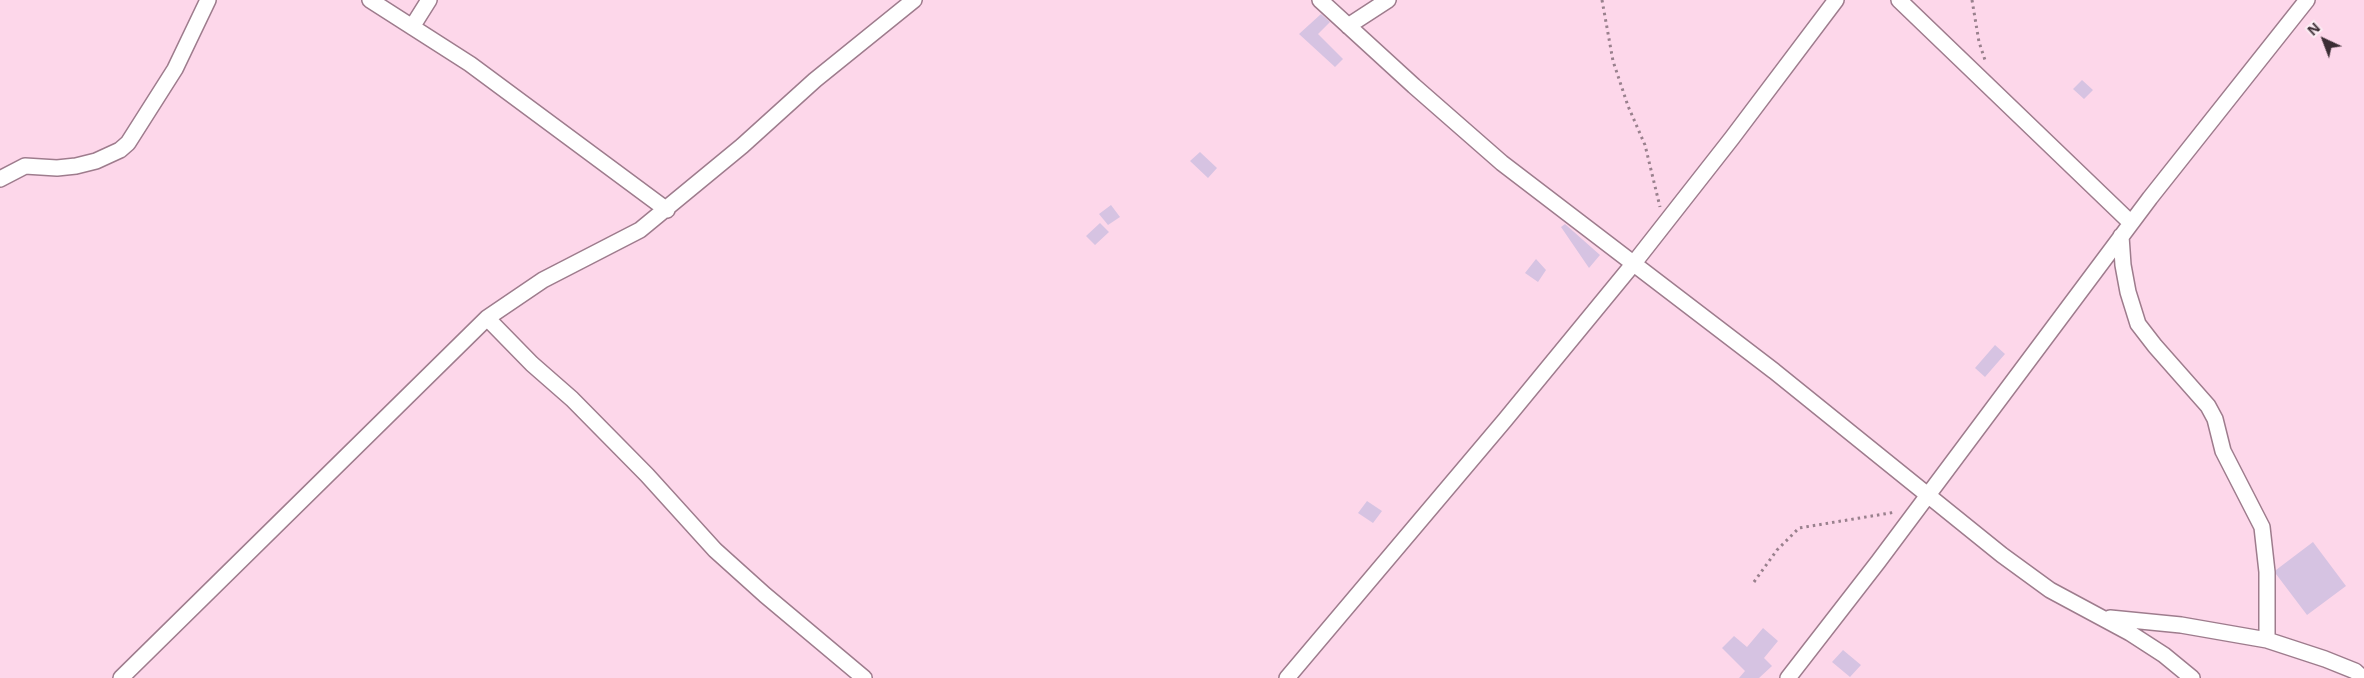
<!DOCTYPE html>
<style>
body{margin:0}
#map{position:relative;width:2364px;height:678px;overflow:hidden;background:#fdd7ea;font-family:"Open Sans",sans-serif}
canvas{display:block}
.north{position:absolute;left:2299px;top:15px;width:50px;height:50px;-webkit-text-stroke:4px #fbecf3;paint-order:stroke;rotate:317deg;font-size:14px;font-weight:700;line-height:20px;text-align:center;color:#3b2d34}
.north::after{content:'';display:block;margin:auto;width:18px;height:22px;background:#3b2d34;clip-path:polygon(50% 0,100% 100%,50% 72%,0 100%)}
</style>
<div id="map">
<canvas width="2364" height="678"></canvas>
<div class="north">N</div>
</div>
<script>
const g = document.querySelector('canvas').getContext('2d');
g.lineJoin = 'round';
function paint(path, color) { g.fillStyle = color; g.fill(path, 'evenodd'); }
const shape = rows => new Path2D(rows.map(r => 'M' + r).join(''));
function trace(path, color, width, dash) { g.strokeStyle = color; g.lineWidth = width; g.lineCap = dash ? 'butt' : 'round'; g.setLineDash(dash || []); g.stroke(path); }
paint(shape([
 [1321,14,1330,22,1318,34,1343,59,1335,67,1299,34],
 [2082,80,2093,90,2084,99,2073,89],
 [1200,152,1217,168,1208,178,1190,161],
 [1111,205,1120,217,1108,225,1099,214],
 [1100,223,1109,232,1095,245,1086,236],
 [1565,224,1600,255,1589,268,1561,227],
 [1536,259,1546,270,1538,282,1525,273],
 [1995,345,2005,354,1985,377,1975,368],
 [1367,501,1382,511,1373,523,1358,513],
 [2313,542,2346,586,2307,615,2276,574,2276,570],
 [1763,628,1778,641,1764,658,1772,666,1759,678,1739,678,1745,671,1722,648,1734,636,1747,647],
 [1843,650,1861,665,1850,677,1832,662]
]), '#d6c3e2');
const minor = shape([
 [370,0,470,64,667,210],
 [1320,0,1414,86,1502,163,1774,371,2002,555,2050,590,2130,633,2164,655,2192,678],
 [1899,0,2131,223],
 [1348,26,1388,0],
 [412,27,429,0],
 [0,179,25,166,57,168,76,166,96,161,120,150,128,143,175,69,208,0],
 [2121,236,2123,265,2128,292,2138,324,2155,346,2208,406,2215,419,2223,451,2262,527,2267,572,2267,640],
 [487,318,532,364,572,399,647,475,715,550,765,595,864,678],
 [2110,618,2181,625,2267,640,2325,659,2355,671,2363,678],
 [121,678,487,318,543,280,640,230,742,146,815,80,914,0],
 [1287,678,1505,420,1634,263,1732,138,1836,0],
 [1788,678,1878,562,2150,198,2307,0]
]);
trace(minor, '#9e7c8d', 18);
trace(shape([
 [1602,0,1613,61,1628,106,1645,145,1660,207],
 [1972,0,1979,42,1985,60],
 [1754,582,1777,550,1799,528,1896,512]
]), '#99808d', 3, [2.5, 4]);
trace(minor, '#fff', 15);
</script>
